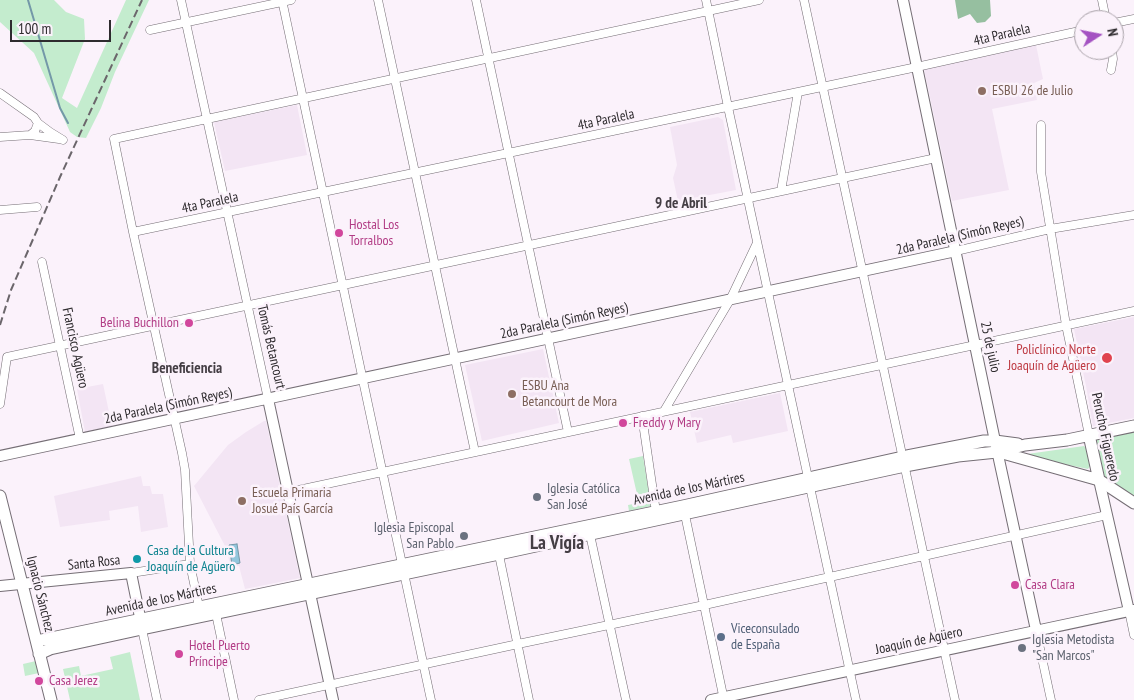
<!DOCTYPE html>
<meta charset="utf-8">
<style>
body{margin:0}
#map{position:relative;width:1134px;height:700px;overflow:hidden;background:#fbf2fb;font-family:"PT Sans Narrow",sans-serif}
canvas{display:block}
.north{position:absolute;left:1074px;top:10px;width:50px;height:50px;box-sizing:border-box;background:#fbf2fb;border:1px solid #a9a2a9;border-radius:50%;rotate:79deg;font-size:14px;font-weight:700;line-height:20px;text-align:center;color:#2e2b2e}
.north::after{content:'';display:block;margin:auto;width:18px;height:22px;background:#a452c2;clip-path:polygon(50% 0,100% 100%,50% 72%,0 100%)}
.scale{position:absolute;left:10px;top:20px;width:101px;height:22px;box-sizing:border-box;border:2px solid #2e2b2e;border-top:0;padding-left:6px;font-size:15px;line-height:18px;white-space:nowrap;color:#2e2b2e;-webkit-text-stroke:4px #fbf2fb;paint-order:stroke}
</style>
<div id="map">
<canvas width="1134" height="700"></canvas>
<div class="north">N</div>
<div class="scale">100 m</div>
</div>
<script>
const g = document.querySelector('canvas').getContext('2d');
g.lineJoin = 'round';
function paint(path, color) { g.fillStyle = color; g.fill(path, 'evenodd'); }
const shape = rows => new Path2D(rows.map(r => 'M' + r).join(''));
function trace(path, color, width, dash) { g.strokeStyle = color; g.lineWidth = width; g.lineCap = dash ? 'butt' : 'round'; g.setLineDash(dash || []); g.stroke(path); }
function label(font, color, halo, rows, align = 'center') {
  g.font = font + ' "PT Sans Narrow",sans-serif'; g.lineWidth = 5; g.setLineDash([]); g.textBaseline = 'middle'; g.strokeStyle = halo; g.fillStyle = color; for (const [text, x, y, turn = 0] of rows) {
    g.save(); g.translate(x, y); g.rotate((+turn || 0) * Math.PI / 180); g.textAlign = isNaN(turn) ? turn : align; if (halo) g.strokeText(text, 0, 0); g.fillText(text, 0, 0); g.restore();
  }
}
paint(shape([
 [1036,45,1043,79,1034,83,1037,100,992,109,1009,190,952,201,924,69],
 [297,105,307,155,225,171,214,122],
 [718,117,723,120,736,190,678,201,673,178,677,165,670,127],
 [1134,317,1134,418,1093,426,1086,386,1074,329],
 [543,349,559,423,482,441,465,365],
 [103,384,112,426,85,432,77,389],
 [780,393,788,431,733,443,731,435,697,443,690,412],
 [264,421,266,421,300,578,245,589,239,566,231,567,225,546,194,486,228,445,246,432],
 [141,476,143,486,150,486,152,494,163,494,168,527,141,532,138,506,109,511,110,520,60,527,54,496]
]), '#f3e5f4');
paint(shape([
 [0,0,54,0,66,12,84,19,85,39,62,98,77,108,126,0,149,0,115,72,101,108,86,138,77,137,70,132,34,53,0,22],
 [1134,430,1134,499,1102,479,1095,440,1098,438],
 [1084,446,1088,451,1090,466,1088,469,1020,455],
 [643,456,651,506,629,511,628,505,639,503,629,459],
 [130,652,140,700,70,700,63,669,79,666,81,676,113,669,110,657],
 [36,661,39,673,25,676,23,664]
]), '#c4ecce');
paint(shape([
 [955,0,990,0,991,16,985,22,977,23,970,14,958,19]
]), '#96bfa0');
const water = shape([
 [237,544,240,563,232,565,229,545,237,544]
]);
paint(water, '#92c6dd');
trace(water, '#7498a8', 1);
trace(shape([
 [28,0,60,108,68,123]
]), '#7498a8', 2);
const minor = shape([
 [181,0,268,399],
 [282,0,431,700],
 [378,0,475,452],
 [476,0,568,432],
 [706,0,728,107,856,700],
 [804,0,955,700],
 [1102,0,1106,20],
 [1114,23,1134,19],
 [150,30,291,0],
 [1111,70,1113,59,1112,50],
 [0,93,34,117,38,123,50,132,63,140],
 [1041,125,1041,172,1066,325,1089,435],
 [30,135,59,139],
 [0,137,30,135,35,131,38,123],
 [781,191,798,92],
 [0,210,37,207],
 [133,232,912,68,1084,30],
 [956,251,1050,229,1134,215],
 [42,262,80,439],
 [0,404,7,357,936,158],
 [664,411,730,300,757,243],
 [642,416,656,512],
 [289,492,1134,311],
 [684,510,724,700],
 [589,530,626,700],
 [498,550,529,700],
 [131,573,190,564],
 [199,607,190,564,185,470,182,453,133,232,114,139,759,0],
 [215,609,234,700],
 [1129,611,1134,635],
 [142,629,157,700],
 [1036,630,1051,700],
 [259,700,518,644,709,604,1107,515]
]);
const tertiary = shape([
 [903,0,995,441,1036,630],
 [268,399,333,700],
 [0,456,956,251],
 [1099,480,1129,611],
 [0,586,131,573,142,627],
 [711,700,1134,610]
]);
const secondary = shape([
 [1089,435,1099,480],
 [999,452,1099,480,1134,503],
 [0,496,51,700],
 [37,641,683,506,907,456,984,441,995,441,1018,444],
 [39,654,50,649,142,629,499,554,905,466,958,456,997,452,1025,445,1067,440,1134,426]
]);
trace(minor, '#756e75', 9);
trace(tertiary, '#756e75', 12);
trace(secondary, '#756e75', 13);
trace(minor, '#fff', 8);
trace(tertiary, '#fff', 10);
trace(secondary, '#fff', 11);
trace(shape([
 [0,325,11,290,60,177,142,0]
]), '#6b666b', 2, [8, 4]);
for (const [x, y, r, color] of [
 [982,91,5,"#8d6e63"],
 [339,233,5,"#d1479c"],
 [189,323,5,"#d1479c"],
 [1107,358,6,"#e0444e"],
 [512,394,5,"#8d6e63"],
 [623,423,5,"#d1479c"],
 [537,497,5,"#6b7280"],
 [242,501,5,"#8d6e63"],
 [464,536,5,"#6b7280"],
 [137,559,5,"#0f9aa8"],
 [1015,585,5,"#d1479c"],
 [721,637,5,"#5c6f8a"],
 [1022,648,5,"#6b7280"],
 [179,654,5,"#d1479c"],
 [39,681,5,"#d1479c"]
]) { const dot = new Path2D(); dot.arc(x, y, r, 0, 2 * Math.PI); g.fillStyle = color; g.fill(dot); trace(dot, '#fbf2fb', 2); }
label('14px', '#2e2b2e', '#fbf2fb', [
 ["4ta Paralela",1002,35,-13],
 ["4ta Paralela",606,120,-12],
 ["4ta Paralela",210,203,-12],
 ["2da Paralela (Simón Reyes)",960,236,-13],
 ["2da Paralela (Simón Reyes)",564,321,-12],
 ["Tomás Betancourt",271,347,77],
 ["25 de julio",990,347,78],
 ["Francisco Agüero",75,348,78],
 ["2da Paralela (Simón Reyes)",168,406,-12],
 ["Perucho Figueredo",1105,437,78],
 ["Avenida de los Mártires",689,489,-12],
 ["Santa Rosa",94,563,-6],
 ["Ignacio Sánchez",40,594,76],
 ["Avenida de los Mártires",161,600,-12],
 ["Joaquín de Agüero",919,641,-12]
]);
label('14px', '#785e54', '#fbf2fb', [
 ["ESBU 26 de Julio",992,91],
 ["ESBU Ana",522,386],
 ["Betancourt de Mora",522,402],
 ["Escuela Primaria",252,493],
 ["Josué País García",252,509]
], 'left');
label('14px', '#b23c85', '#fbf2fb', [
 ["Hostal Los",349,225],
 ["Torralbos",349,241],
 ["Belina Buchillon",179,323,"right"],
 ["Freddy y Mary",633,423],
 ["Casa Clara",1025,585],
 ["Hotel Puerto",189,646],
 ["Príncipe",189,662],
 ["Casa Jerez",49,681]
], 'left');
label('14px', '#be3a42', '#fbf2fb', [
 ["Policlínico Norte",1096,350],
 ["Joaquín de Agüero",1096,366]
], 'right');
label('14px', '#5b616d', '#fbf2fb', [
 ["Iglesia Católica",547,489],
 ["San José",547,505],
 ["Iglesia Episcopal",454,528,"right"],
 ["San Pablo",454,544,"right"],
 ["Iglesia Metodista",1032,640],
 ["\"San Marcos\"",1032,656]
], 'left');
label('14px', '#0d838f', '#fbf2fb', [
 ["Casa de la Cultura",147,551],
 ["Joaquín de Agüero",147,567]
], 'left');
label('14px', '#4e5e75', '#fbf2fb', [
 ["Viceconsulado",731,629],
 ["de España",731,645]
], 'left');
label('bold 15px', '#443e44', '#fbf2fb', [
 ["9 de Abril",681,204],
 ["Beneficiencia",187,369]
]);
label('bold 19px', '#443e44', '#fbf2fb', [
 ["La Vigía",557,544]
]);
</script>
